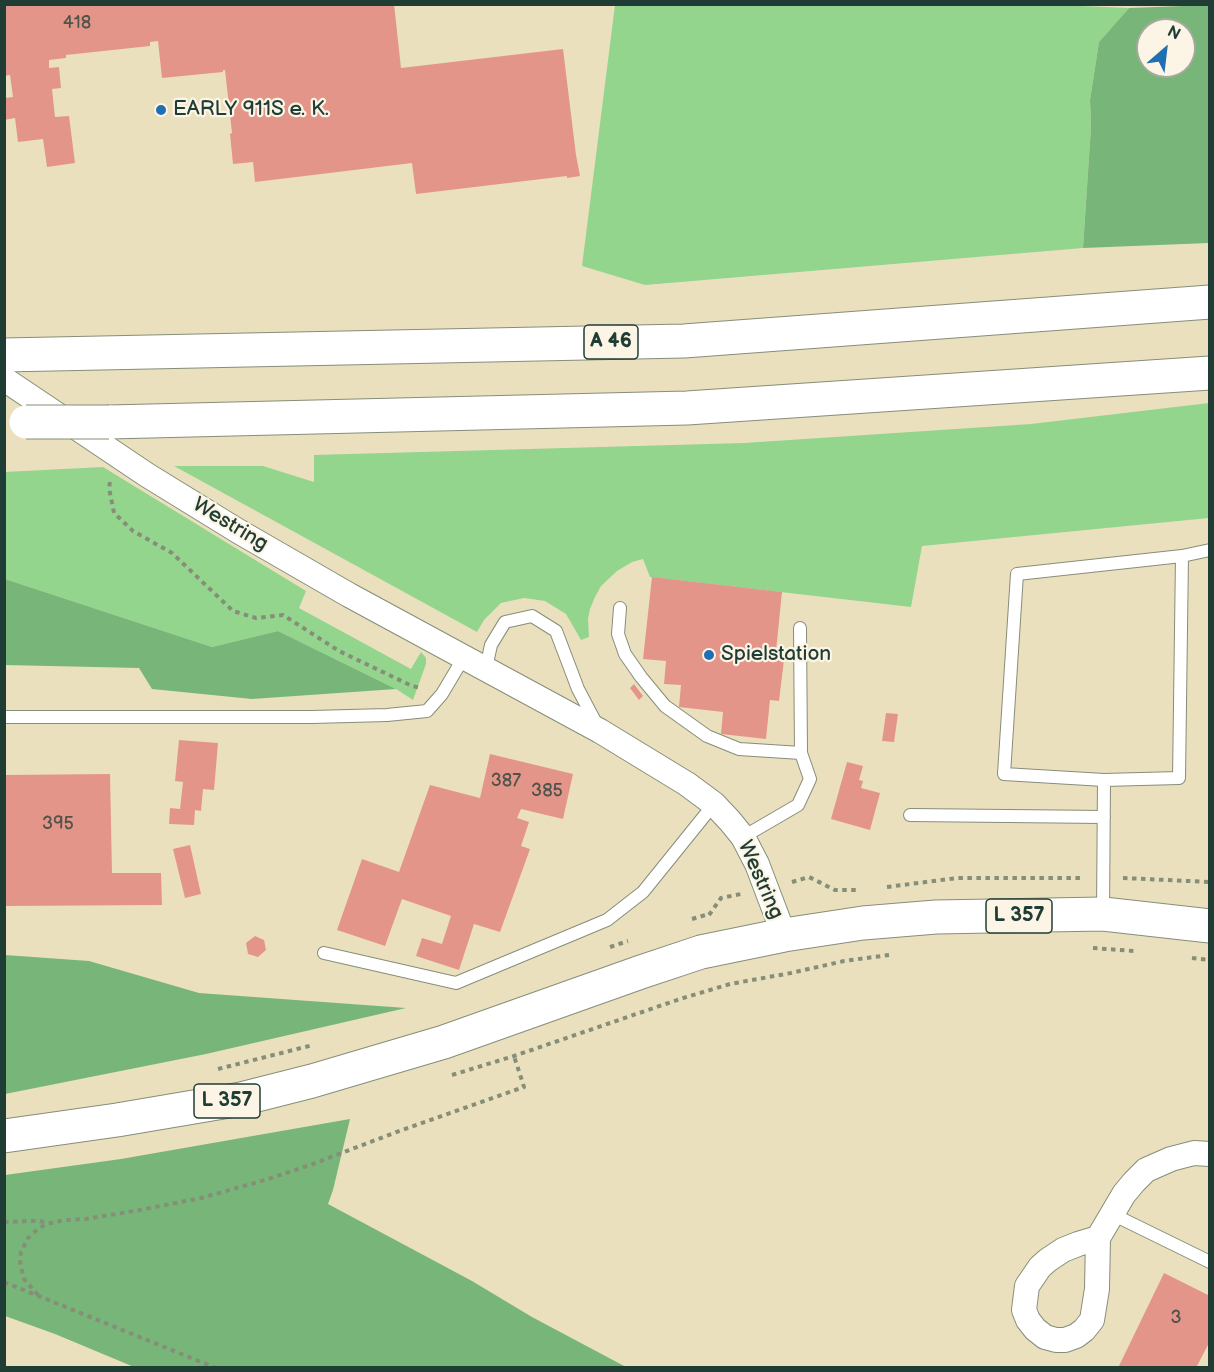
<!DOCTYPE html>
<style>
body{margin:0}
#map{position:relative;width:1214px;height:1372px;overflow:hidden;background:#ebe0be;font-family:"Balsamiq Sans",sans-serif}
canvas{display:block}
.frame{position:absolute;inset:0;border:6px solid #1f3d34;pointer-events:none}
.north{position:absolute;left:1136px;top:18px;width:60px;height:60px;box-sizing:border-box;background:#fcf5e5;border:2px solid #a4ab9e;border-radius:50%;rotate:28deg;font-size:16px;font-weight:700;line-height:24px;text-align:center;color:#1f3d34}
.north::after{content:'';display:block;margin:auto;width:21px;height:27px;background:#1f6fb2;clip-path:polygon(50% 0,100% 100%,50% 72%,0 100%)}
</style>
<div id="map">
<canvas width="1214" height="1372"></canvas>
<div class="frame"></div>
<div class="north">N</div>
</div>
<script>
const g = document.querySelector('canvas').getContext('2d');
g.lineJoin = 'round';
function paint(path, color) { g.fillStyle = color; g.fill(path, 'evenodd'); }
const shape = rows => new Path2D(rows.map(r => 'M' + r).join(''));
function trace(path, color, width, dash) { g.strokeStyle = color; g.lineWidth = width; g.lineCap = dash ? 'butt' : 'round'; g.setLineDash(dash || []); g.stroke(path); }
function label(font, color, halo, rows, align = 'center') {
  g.font = font + ' "Balsamiq Sans",sans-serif'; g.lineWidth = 4.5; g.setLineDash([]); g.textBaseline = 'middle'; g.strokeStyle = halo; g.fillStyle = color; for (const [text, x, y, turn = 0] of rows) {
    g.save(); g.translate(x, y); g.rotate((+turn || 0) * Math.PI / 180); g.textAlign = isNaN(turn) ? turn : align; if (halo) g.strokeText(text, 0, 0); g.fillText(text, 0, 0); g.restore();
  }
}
paint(shape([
 [1034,4,1129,8,1099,42,1090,100,1091,127,1083,248,645,285,582,266,615,5],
 [1209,403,1209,518,922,546,911,607,650,577,643,559,632,562,617,571,601,586,595,597,590,609,588,619,589,637,581,640,566,614,545,601,524,598,501,603,484,620,477,632,174,466,263,466,314,482,314,455,744,443,1031,424],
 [103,467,306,591,299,608,411,669,421,652,426,658,426,664,413,700,396,689,278,631,212,647,5,579,4,472]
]), '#94d58d');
paint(shape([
 [1210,5,1209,243,1083,248,1091,127,1090,100,1099,42,1129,8],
 [1148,30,1184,30,1184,66,1148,66],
 [5,579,212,647,278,631,396,689,252,699,152,689,139,668,5,665],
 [5,955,89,961,199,993,406,1008,206,1054,5,1094],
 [350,1119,333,1190,328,1204,472,1281,532,1317,626,1367,134,1367,55,1334,5,1316,5,1175,121,1159]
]), '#77b678');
paint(shape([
 [4,4,394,4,401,68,563,49,576,155,580,176,567,178,567,176,416,194,412,163,255,182,253,162,233,164,230,134,232,133,225,70,223,70,223,72,162,78,158,41,150,42,150,46,66,55,66,58,49,60,49,68,59,67,61,88,52,89,55,117,69,116,75,163,47,167,43,139,18,142,15,118,4,120,4,98,13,97,10,75,4,76],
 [652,577,782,592,776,651,785,652,779,701,770,700,766,739,721,734,723,712,679,707,681,685,664,684,666,661,643,659],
 [634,684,643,696,639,700,630,688],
 [886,713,898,714,894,742,882,741],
 [179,740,218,743,214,790,203,789,201,811,195,810,194,825,169,824,170,808,180,809,183,782,175,781],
 [490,754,573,774,563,819,521,809,517,818,529,822,521,846,530,849,500,932,474,924,459,970,416,956,422,938,442,944,451,916,402,899,385,946,337,930,362,859,399,872,430,785,480,798],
 [847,762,863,766,859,780,863,781,861,788,880,793,870,830,831,819],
 [110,774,112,873,161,873,162,905,4,906,4,775],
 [190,845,201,894,185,898,173,849],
 [255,936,264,940,266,950,258,957,248,954,246,943],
 [1164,1273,1210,1296,1210,1341,1196,1368,1118,1368]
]), '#e4958a');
const lane = shape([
 [1182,556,1179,778,1104,780,1004,774,1017,574,1182,556],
 [1182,556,1210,550],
 [620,608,618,634,625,654,641,677,665,706,707,736,739,749,801,753],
 [486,668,491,645,505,622,532,616,556,631,578,689,597,725],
 [4,717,312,717,387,715,427,711,442,694,464,657],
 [910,815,1104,817],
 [743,837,798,805,810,779,801,753,800,628],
 [1103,913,1104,780],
 [324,953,456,983,607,920,643,892,714,804],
 [1112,1214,1210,1262]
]);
const street = shape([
 [4,379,147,475,238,531,349,595,600,731,687,784,714,804,730,821,743,837,757,864,784,935],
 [1098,1238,1078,1244,1063,1250,1048,1260,1040,1267,1027,1286,1024,1310,1028,1320,1035,1329,1045,1337,1056,1340,1065,1340,1076,1336,1084,1330,1092,1320,1097,1289,1098,1238,1124,1194,1134,1182,1146,1170,1171,1159,1194,1153,1210,1154]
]);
const primary = shape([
 [4,1136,117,1120,241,1099,312,1081,444,1042,641,972,701,952,784,935,863,923,936,917,1103,914,1210,926]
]);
const highway = shape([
 [4,355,684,341,1210,302],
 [109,422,687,408,1210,373]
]);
trace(lane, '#858e79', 14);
trace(street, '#858e79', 26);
trace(primary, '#858e79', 35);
trace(highway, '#858e79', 35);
trace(shape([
 [110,482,109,488,114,513,133,531,172,553,233,611,256,618,283,615,339,651,412,686,421,688],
 [1123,878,1210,882],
 [792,882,809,877,835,890,858,890],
 [887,887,957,878,1083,878],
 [709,915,721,898,741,894],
 [692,919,709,914],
 [610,947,628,941],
 [1093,948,1134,951],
 [1192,958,1210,960],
 [218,1069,313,1045],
 [452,1075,514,1056,680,999,730,984,791,973,844,961,889,955],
 [4,1222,29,1221,40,1221,46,1223],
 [4,1282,216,1368],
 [38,1295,24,1279,20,1262,21,1252,28,1238,39,1228,47,1224,64,1220,86,1219,140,1210,201,1198,265,1180,310,1165,402,1130,524,1087,514,1056]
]), '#858e79', 4, [4.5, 4.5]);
trace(lane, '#fff', 12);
trace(street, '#fff', 24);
trace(primary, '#fff', 33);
trace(highway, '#fff', 33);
const highwayBridge = shape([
 [26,422,109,422]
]);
trace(highwayBridge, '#858e79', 35, []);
trace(highwayBridge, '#fff', 33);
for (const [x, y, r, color] of [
 [161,110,6,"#1f6fb2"],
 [709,655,6,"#1f6fb2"]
]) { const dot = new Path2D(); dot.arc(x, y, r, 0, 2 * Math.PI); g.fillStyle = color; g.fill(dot); trace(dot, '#fcf5e5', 2); }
label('18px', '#50534a', null, [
 ["418",77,23],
 ["387",506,781],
 ["385",547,791],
 ["395",58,824],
 ["3",1176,1318]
]);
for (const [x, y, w] of [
 [611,342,54],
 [1019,916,66],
 [227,1101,66]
]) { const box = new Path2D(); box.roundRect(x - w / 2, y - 17, w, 34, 4.5); g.fillStyle = '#fcf5e5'; g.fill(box); trace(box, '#1f3d34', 1.5); }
label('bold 20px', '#1f3d34', null, [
 ["A 46",611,342],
 ["L 357",1019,916],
 ["L 357",227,1101]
]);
label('21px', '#1f3d34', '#fcf5e5', [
 ["EARLY 911S e. K.",173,110],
 ["Spielstation",721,655]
], 'left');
label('21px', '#1f3d34', '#fcf5e5', [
 ["Westring",230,525,31],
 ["Westring",760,880,66]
]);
</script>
